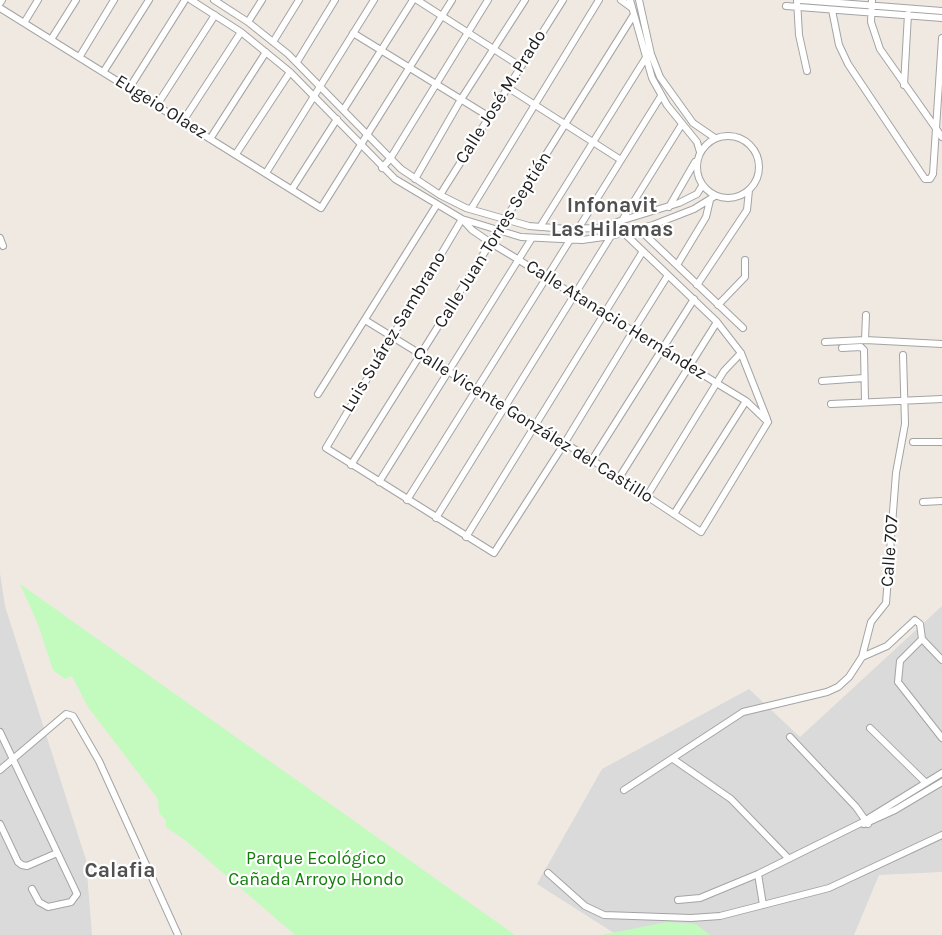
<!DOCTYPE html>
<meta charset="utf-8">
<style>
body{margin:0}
canvas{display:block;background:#efe9e2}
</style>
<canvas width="942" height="935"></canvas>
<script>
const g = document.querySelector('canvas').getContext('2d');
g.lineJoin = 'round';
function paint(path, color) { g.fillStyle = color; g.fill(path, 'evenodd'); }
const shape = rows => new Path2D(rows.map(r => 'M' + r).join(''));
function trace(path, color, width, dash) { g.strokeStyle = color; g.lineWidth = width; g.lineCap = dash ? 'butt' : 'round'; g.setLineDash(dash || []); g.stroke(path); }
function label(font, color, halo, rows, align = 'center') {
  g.font = font + ' Karla,sans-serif'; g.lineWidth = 4.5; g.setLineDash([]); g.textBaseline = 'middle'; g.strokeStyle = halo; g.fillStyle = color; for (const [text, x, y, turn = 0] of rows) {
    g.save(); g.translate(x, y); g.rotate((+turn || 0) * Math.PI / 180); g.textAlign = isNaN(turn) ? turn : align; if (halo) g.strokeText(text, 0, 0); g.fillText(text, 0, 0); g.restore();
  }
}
paint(shape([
 [0,573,5,606,86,860,92,935,0,935],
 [942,606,942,872,879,875,854,935,617,935,537,884,602,769,749,689,800,737]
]), '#dbdada');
paint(shape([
 [20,584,515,935,295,935,185,840,166,827,166,820,159,813,158,799,88,707,72,676,65,679,53,670,38,624],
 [667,922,696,924,710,935,601,935]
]), '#c2fbbd');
const minor = shape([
 [191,0,241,32,290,72,395,179,462,219,521,237,582,240,611,236,653,225,694,209,715,196],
 [214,0,248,22,288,54,401,169,440,195,466,208,529,226,567,229,597,228,679,203,697,194,702,186],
 [417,0,520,66],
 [621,0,632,8],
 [630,0,652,78,667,105,697,142,700,152],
 [639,0,651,54,660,77,693,123,715,138],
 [797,0,799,35,807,71],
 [801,0,942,11],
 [872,0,871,22,880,49,942,137],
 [0,3,2,0],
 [786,6,942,18],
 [0,8,321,208,452,0],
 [832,10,839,45,848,64,925,179,930,179,933,174,942,38],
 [248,22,262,0],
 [24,23,38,0],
 [353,33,488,116],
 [52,38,76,0],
 [273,42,299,0],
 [80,56,114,0],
 [297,62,335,0],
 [104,71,149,0],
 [904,85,908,14],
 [130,87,185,0],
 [507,87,621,160],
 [157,105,215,15],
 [344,109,413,0],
 [183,121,241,32],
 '697 167a31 31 0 1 1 62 0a31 31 0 1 1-62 0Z',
 [210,139,266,52],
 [236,154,290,72],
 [382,168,390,159,488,0],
 [266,173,374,0],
 [415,179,460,101,525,0],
 [292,189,337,119],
 [440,195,563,0],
 [669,207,695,162],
 [471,209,599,0],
 [621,222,682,124],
 [540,227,645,59],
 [578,229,661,96],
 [639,229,743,328],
 [624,233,717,322,741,353,767,419],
 [0,238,3,246],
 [677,265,706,217,710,200],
 [668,275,633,331,564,444,494,553,326,448,462,219,472,230,491,243,519,260,574,295,633,331,662,349,718,384,746,401,768,422],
 [697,285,747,210,749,190],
 [718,305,745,277,745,260],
 [365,320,592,460,701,532,768,422],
 [865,340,866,315],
 [825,342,865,340,942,344],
 [842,348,861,347,864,350,865,401],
 [822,381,864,378],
 [318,394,436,206],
 [831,404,942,399],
 [913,442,942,442],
 [592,460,694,299],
 [351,465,633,16],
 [619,478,717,322],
 [379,482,532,238],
 [647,496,724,371,741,353],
 [407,500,570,240],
 [923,502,942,501],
 [674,514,746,401],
 [436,518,611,236],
 [466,537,643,251],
 [922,639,900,661,898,682,942,738],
 [862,657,871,622,886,603,896,473,905,424,903,355],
 [870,728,926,783],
 [0,732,77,894,71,902,48,907,39,902,32,889],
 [790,737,856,807,868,824],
 [673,759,731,799,788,858],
 [0,770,66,714,73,716,99,761,178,935],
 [624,790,743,712,827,692,838,687,849,677,862,657,887,646,915,620,920,624,922,639,942,660],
 [0,824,18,862,22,865,27,866,57,853],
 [864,824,895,810,942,782],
 [548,873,585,906,604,915,691,918,720,916,829,888,942,835],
 [758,874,763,905],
 [678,900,700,898,758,874,861,823,942,773]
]);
trace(minor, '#a4a4a4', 8);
trace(minor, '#fff', 6);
label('18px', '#1d1d1d', '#fff', [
 ["Calle José M. Prado",501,97,-58],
 ["Eugeio Olaez",161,107,32],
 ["Calle Juan Torres Septién",493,240,-58],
 ["Calle Atanacio Hernández",616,320,32],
 ["Luis Suárez Sambrano",394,332,-59],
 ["Calle Vicente González del Castillo",533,425,32],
 ["Calle 707",890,551,-86]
]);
label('18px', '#107f07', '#fff', [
 ["Parque Ecológico",316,859],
 ["Cañada Arroyo Hondo",316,880]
]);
label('bold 21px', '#505050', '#fff', [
 ["Infonavit",612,206],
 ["Las Hilamas",612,230],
 ["Calafia",120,871]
]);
</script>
